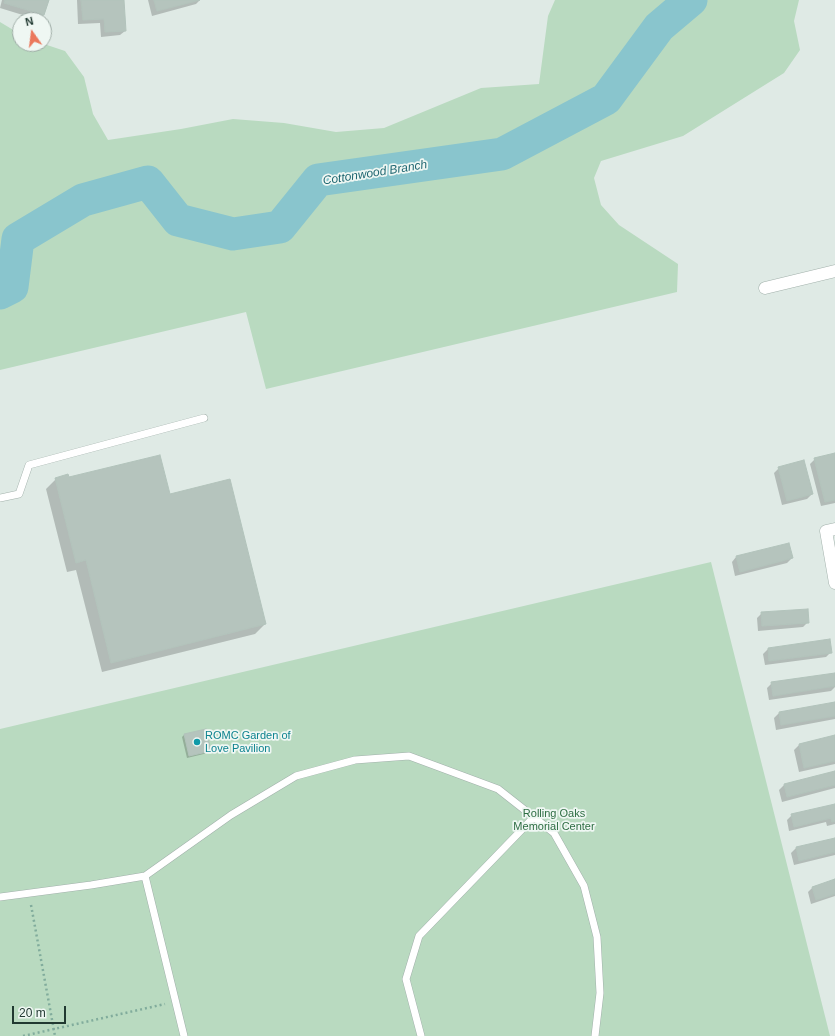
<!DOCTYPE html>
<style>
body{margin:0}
#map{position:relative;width:835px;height:1036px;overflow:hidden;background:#dfeae5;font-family:Arial,sans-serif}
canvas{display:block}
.north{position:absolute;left:12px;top:12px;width:40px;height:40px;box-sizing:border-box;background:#eff7f3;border:1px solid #9daba5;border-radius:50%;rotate:346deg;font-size:11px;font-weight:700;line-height:16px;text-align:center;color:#213931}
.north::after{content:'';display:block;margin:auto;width:14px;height:18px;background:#eb785c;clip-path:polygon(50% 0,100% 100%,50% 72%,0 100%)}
.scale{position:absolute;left:12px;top:1006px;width:54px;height:18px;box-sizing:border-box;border:2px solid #213931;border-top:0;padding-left:5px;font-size:12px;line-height:14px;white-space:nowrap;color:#213931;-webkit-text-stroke:3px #eff7f3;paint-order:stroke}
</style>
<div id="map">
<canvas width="835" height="1036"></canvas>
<div class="north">N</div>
<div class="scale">20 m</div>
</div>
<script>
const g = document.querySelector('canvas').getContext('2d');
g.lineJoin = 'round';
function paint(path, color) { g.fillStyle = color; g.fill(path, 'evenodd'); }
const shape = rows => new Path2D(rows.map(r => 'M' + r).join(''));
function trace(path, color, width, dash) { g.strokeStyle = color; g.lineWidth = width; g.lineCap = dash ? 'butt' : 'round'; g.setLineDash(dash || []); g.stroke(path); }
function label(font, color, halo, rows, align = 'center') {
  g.font = font + ' Arial,sans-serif'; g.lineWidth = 3.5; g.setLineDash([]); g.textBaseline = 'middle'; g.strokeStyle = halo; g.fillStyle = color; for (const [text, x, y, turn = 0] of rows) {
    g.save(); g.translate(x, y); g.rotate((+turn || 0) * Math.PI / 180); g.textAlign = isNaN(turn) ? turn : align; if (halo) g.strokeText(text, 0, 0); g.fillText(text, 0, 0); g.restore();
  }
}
paint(shape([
 [555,0,799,0,794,21,800,50,784,73,683,136,601,161,594,178,601,205,619,225,678,264,677,292,266,389,246,312,0,370,0,22,20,34,20,44,44,44,65,51,84,77,93,114,108,140,181,129,233,119,284,123,336,132,384,128,481,88,539,84,548,16],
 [711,562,830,1036,0,1036,0,729]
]), '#b9dac0');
paint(shape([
 [2,0,48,0,44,15,39,20,0,8],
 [77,0,123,0,125,31,120,35,101,37,100,23,78,24],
 [148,0,200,0,196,4,152,16],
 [835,454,835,503,821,506,810,464,815,459],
 [779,468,812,494,807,499,782,505,774,473],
 [56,479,68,479,169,496,265,624,255,634,102,672,76,570,67,572,46,489],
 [736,557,792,558,787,563,735,576,732,562],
 [762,613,808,622,803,627,758,631,757,618],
 [829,641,831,652,826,657,765,665,763,654,768,649],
 [835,679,835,687,831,691,769,700,767,688,772,683],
 [835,703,835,719,776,730,774,718,779,713],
 [205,730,210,751,208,753,187,758,182,737,184,735],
 [835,737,835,764,799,772,794,750,799,745],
 [835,772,835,788,782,802,779,790,784,785],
 [835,805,835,824,827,826,826,822,789,831,787,820,792,815],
 [835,839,835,855,794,865,791,853,796,848],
 [835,880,835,896,811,904,808,892,813,887]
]), '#0003');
trace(shape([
 [0,293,12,287,18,239,83,200,148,182,178,220,233,234,280,227,318,180,502,154,606,99,659,27,691,0]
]), '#89c5cd', 33);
const building = shape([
 [5,0,49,0,44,15,4,3,5,0],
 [81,0,124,0,126,31,105,32,104,19,83,20,81,0],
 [154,0,200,0,157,11,154,0],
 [835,453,835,500,825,502,814,458,835,453],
 [160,455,170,494,230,479,266,624,111,663,86,560,76,563,55,478,68,474,69,477,160,455],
 [804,460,813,494,787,501,778,467,804,460],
 [789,543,793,558,740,572,736,556,789,543],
 [808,609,809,623,762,626,761,612,808,609],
 [830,639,832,653,769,661,768,648,830,639],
 [835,673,835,686,773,696,771,682,835,673],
 [835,702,835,716,781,725,779,712,835,702],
 [206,729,211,751,189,756,184,734,206,729],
 [835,735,835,761,804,768,799,744,835,735],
 [835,771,835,785,787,797,784,784,835,771],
 [835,804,835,821,832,822,831,818,794,827,791,814,835,804],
 [835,838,835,852,799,861,796,847,835,838],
 [835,879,835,894,816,900,812,887,835,879]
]);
paint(building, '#b5c4bd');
trace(building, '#b2c3bb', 1);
const service = shape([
 [0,498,19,494,29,465,204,418],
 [145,876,231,815,296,776,355,760,409,756,498,789,554,833,584,886,597,937,600,993,595,1036],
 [0,897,91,885,145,876,184,1036],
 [421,1036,406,979,419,936,534,817]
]);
const minor = shape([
 [765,288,835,271],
 [835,529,826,531,835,583]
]);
trace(service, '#a2b1ab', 8);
trace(minor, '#a2b1ab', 13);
trace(shape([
 [31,905,55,1036],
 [23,1036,165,1004]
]), '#81ac9c', 2.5, [2, 3]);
trace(service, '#fff', 7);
trace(minor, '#fff', 12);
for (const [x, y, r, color] of [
 [197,742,4,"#0f9aa8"]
]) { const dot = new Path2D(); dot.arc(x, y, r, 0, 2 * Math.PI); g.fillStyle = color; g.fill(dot); trace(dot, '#eff7f3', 1.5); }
label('11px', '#0d838f', '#eff7f3', [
 ["ROMC Garden of",205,736],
 ["Love Pavilion",205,749]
], 'left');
label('11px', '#2e6d43', '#eff7f3', [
 ["Rolling Oaks",554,814],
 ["Memorial Center",554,827]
]);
label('italic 12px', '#1f6771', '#eff7f3', [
 ["Cottonwood Branch",375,173,-9]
]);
</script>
